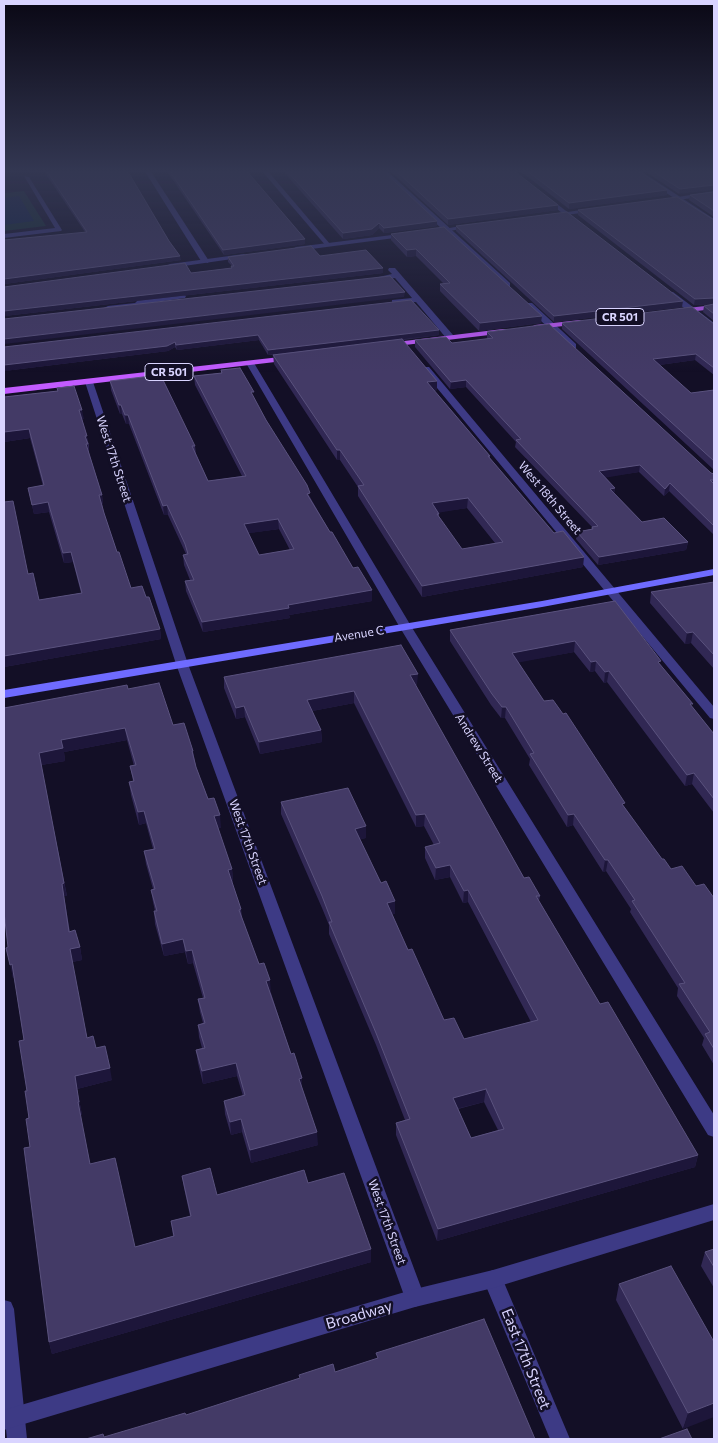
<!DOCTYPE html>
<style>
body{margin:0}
#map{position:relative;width:718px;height:1443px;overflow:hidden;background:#130f26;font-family:Commissioner,sans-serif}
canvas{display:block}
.frame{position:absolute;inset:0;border:5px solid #d9d4ff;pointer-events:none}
</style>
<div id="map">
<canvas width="718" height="1443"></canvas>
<div class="frame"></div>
</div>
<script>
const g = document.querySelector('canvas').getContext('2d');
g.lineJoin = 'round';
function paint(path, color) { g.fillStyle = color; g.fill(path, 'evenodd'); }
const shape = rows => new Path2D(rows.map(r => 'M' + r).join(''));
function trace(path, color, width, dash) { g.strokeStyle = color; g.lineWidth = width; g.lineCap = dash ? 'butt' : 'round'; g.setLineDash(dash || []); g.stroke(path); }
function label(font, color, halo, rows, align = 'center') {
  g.font = font + ' Commissioner,sans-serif'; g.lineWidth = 5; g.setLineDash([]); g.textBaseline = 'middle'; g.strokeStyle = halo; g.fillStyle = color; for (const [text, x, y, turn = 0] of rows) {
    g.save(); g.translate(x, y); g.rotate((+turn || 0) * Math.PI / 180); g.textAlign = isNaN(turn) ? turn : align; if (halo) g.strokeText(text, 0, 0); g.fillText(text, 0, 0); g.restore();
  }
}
paint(shape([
 [24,191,46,226,4,231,4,193]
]), '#12302f');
paint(shape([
 [19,196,34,221,4,225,4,198]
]), '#0c2248');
paint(shape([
 [144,170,150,170,209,261,208,263,201,261,144,170],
 [261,170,267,170,330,244,330,246,326,246,261,170],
 [379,170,386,170,510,283,510,287,504,287,379,170],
 [631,170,639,170,714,219,714,224,631,170],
 [24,176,29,177,62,230,61,231,4,238,4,234,55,228,24,176],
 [544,197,548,197,579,221,579,223,575,223,544,199,544,197],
 [389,268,395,268,453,335,453,339,447,339,416,302,392,304,392,300,412,298,395,278,374,281,370,279,392,274,388,270,389,268],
 [667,292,673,292,714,323,714,329,667,296,667,292],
 [182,294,186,296,185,298,149,303,152,305,148,307,108,310,104,308,108,306,135,303,138,300,182,294],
 [526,303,532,303,576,344,576,348,570,348,526,307,526,303],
 [247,361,254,363,411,626,714,1115,714,1137,708,1135,399,626,246,363,247,361],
 [423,367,429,367,714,707,714,719,710,718,423,371,423,367],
 [89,379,93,382,188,664,425,1298,422,1304,415,1307,408,1304,405,1298,176,664,85,382,89,379],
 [493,1270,500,1273,570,1439,550,1439,483,1279,486,1273,493,1270],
 [4,1300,11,1302,14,1309,27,1439,7,1439,4,1409,4,1300]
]), '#3d3a85');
paint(shape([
 [714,191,714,195,663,202,660,200,714,191],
 [594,208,596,209,596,211,551,217,548,215,594,208],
 [472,224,475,226,474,227,430,234,427,232,472,224],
 [408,233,410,234,410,236,296,251,293,249,296,247,408,233],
 [244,254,246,255,246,257,170,268,166,266,170,264,244,254],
 [714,1204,714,1220,493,1288,415,1307,4,1430,4,1410,415,1289,493,1270,714,1204]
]), '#3d3a85');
paint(shape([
 [714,569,714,575,542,607,4,698,4,690,542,601,714,569]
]), '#6f6bff');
paint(shape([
 [714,305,714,309,679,313,675,311,679,309,714,305],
 [580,320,584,322,583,324,535,329,531,327,535,325,580,320],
 [503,329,506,329,506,333,388,347,384,345,388,343,503,329],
 [289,356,293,358,292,360,4,394,4,388,289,356]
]), '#c25bff');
paint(shape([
 [45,170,126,170,181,260,4,284,85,232,45,173],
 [166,170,246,170,305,239,305,244,224,255],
 [282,170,382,170,437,221,437,226,384,233,379,228,372,235,343,239],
 [389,170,513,170,558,210,448,225],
 [519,170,637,170,667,190,667,195,569,209],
 [643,170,714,170,679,194],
 [714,192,714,217,689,200,690,195],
 [578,210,714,220,714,304,694,305,578,215],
 [456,226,682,307,554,322,456,231],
 [391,234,541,323,479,331,440,291,440,284,444,284,416,256,407,257,391,240],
 [320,256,383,273,4,316,191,273,231,268,232,266,228,262,228,257],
 [411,300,439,335,403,340,437,390,434,391,490,456,490,459,583,567,422,597,358,496,358,487,340,460,337,460,274,364,273,355,268,355,259,340,177,350,175,347,168,351,4,371],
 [467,508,495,543,462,549,439,518,439,512],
 [714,304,714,321,703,312,704,306],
 [562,323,714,324,714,375,695,360,659,365,691,393,714,390,714,470,562,329],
 [487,332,711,473,714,474,714,535,669,491,664,496,639,472,605,477,615,488,614,493,642,522,688,542,686,550,598,565,576,539,577,532,591,529,592,527,515,447,516,442,466,387,450,389,415,347,415,340,452,343,487,339],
 [221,370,254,398,266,420,330,532,353,568,372,590,372,601,289,615,290,618,203,632,186,591,185,581,190,580,184,565,183,555,186,554,168,515,164,515,129,424,126,424,122,414,120,414,111,390,110,381,195,446,196,454,208,481,242,476,195,385,194,376,221,373],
 [279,529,290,550,259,555,248,533],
 [57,388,84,419,82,419,89,445,89,453,102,495,103,504,102,504,104,513,117,552,131,588,146,597,160,629,161,639,4,667,4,502,28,574,39,600,81,593,73,562,64,563,49,512,34,514,28,488,43,486,30,438,4,442,4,397,57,391],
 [714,582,714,669,691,643,685,644,650,603,651,592],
 [615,601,660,665,692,707,714,734,714,813,692,784,685,786,607,682,604,683,595,671,590,672,574,652,518,662,544,701,624,807,662,859,671,869,714,898,714,1065,702,1045,704,1038,677,996,678,988,630,912,631,909,606,871,603,872,573,825,567,827,529,765,530,759,505,718,501,718,491,705,450,641,450,630],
 [224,677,417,685,415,685,524,878,540,896,539,901,600,1004,698,1155,695,1167,437,1241,396,1135,396,1123,405,1120,376,1045,329,934,329,925,322,908,281,814,281,802,366,838,360,839,381,883,395,901,395,914,392,914,408,950,444,1020,464,1039,531,1022,468,902,463,903,450,877,435,880,425,858,425,847,434,845,424,826,416,827,354,703,312,711,321,730,322,742,260,754,245,717,236,719,224,688],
 [484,1102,498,1130,471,1138,458,1109],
 [128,689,173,725,193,751,196,767,208,799,221,828,218,828,232,869,233,881,232,882,241,909,242,918,259,964,271,993,291,1054,302,1078,302,1088,318,1145,251,1163,242,1132,231,1135,225,1114,224,1101,243,1096,237,1076,203,1084,198,1063,196,1050,202,1048,199,1037,198,1025,203,1023,200,1012,198,999,203,998,193,963,188,964,185,952,164,956,155,924,154,911,155,911,153,902,151,890,153,889,146,864,144,851,153,849,146,823,139,825,131,795,129,782,133,781,130,766,134,766,127,740,64,752,65,761,41,765,67,896,64,896,70,932,80,947,82,960,72,962,87,1038,96,1048,112,1080,77,1089,82,1115,80,1115,90,1164,135,1247,173,1236,171,1221,190,1216,184,1188,182,1176,217,1195,308,1183,371,1262,52,1354,49,1342,30,1147,24,1040,14,977,13,978,8,947,4,708],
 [714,1249,714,1288,701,1266,705,1252],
 [619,1284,714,1342,683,1429,616,1300]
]), '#312854');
paint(shape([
 [714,185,714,190,679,194,680,189],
 [667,190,667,195,569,209,569,203],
 [558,205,558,210,448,225,448,219],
 [437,221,437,226,384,233,384,228],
 [379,223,379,228,372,235,343,239,343,233],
 [305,239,305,244,224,255,223,250],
 [416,249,416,256,407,257,407,250],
 [180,256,181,260,4,284,4,279],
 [383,268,383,273,4,316,4,311],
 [405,292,404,297,4,344,4,339],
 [714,298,714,304,694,305,695,299],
 [683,301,682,307,554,322,554,316],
 [542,316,541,323,479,331,480,323],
 [439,330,439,335,268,355,268,350],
 [258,335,259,340,177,350,176,345],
 [175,342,175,347,168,351,4,371,4,365],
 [696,354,695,360,652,366,653,359],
 [466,380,466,387,450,389,451,382],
 [437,381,437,390,427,392,427,382],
 [119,405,121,405,122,414,120,414],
 [79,410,82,410,84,419,80,419],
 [125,415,128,415,129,424,126,424],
 [29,429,30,438,4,442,4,432],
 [85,436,87,436,89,453,87,454],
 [337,450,340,450,340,460,337,460],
 [640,465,639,472,598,479,599,471],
 [670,483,669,491,664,496,665,489],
 [615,488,614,495,610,489],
 [99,495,102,495,103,504,100,505],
 [468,498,467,508,431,514,432,503],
 [48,502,49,512,34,514,32,505],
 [167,505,168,515,164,515,163,506],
 [278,519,279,529,244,534,244,524],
 [688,542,686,550,598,565,599,557],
 [71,552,73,562,64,563,63,553],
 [584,557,583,567,422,597,422,586],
 [372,590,372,601,289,615,290,618,203,632,202,622,288,605],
 [160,629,161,639,4,667,4,656],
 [693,632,691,643,685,644,687,633],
 [575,641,574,652,511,664,512,653],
 [596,661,595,671,590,672,591,662],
 [609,671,607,682,604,683,605,672],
 [418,674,417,685,409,686,410,675],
 [354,691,354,703,307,712,307,700],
 [244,706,245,717,236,719,236,708],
 [502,707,506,707,505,718,501,718],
 [125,728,127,740,64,752,65,761,41,765,39,753,61,740],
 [321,730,322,742,260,754,259,742],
 [694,773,692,784,685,786,687,775],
 [144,811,146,823,139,825,138,812],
 [425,814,424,826,416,827,416,815],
 [574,814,573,825,567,827,568,815],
 [220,815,221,828,215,829,214,816],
 [366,826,366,838,355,840,355,829],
 [605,860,608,860,606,871,603,872],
 [450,865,450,877,435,880,436,868],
 [232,869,233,881,229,882,228,870],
 [64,883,67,896,64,896,72,944,62,884],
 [468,890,468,902,463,903,464,891],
 [395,901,395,914,387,915,387,903],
 [183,939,185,952,164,956,162,944],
 [80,947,82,960,72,962,70,949],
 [192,950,193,963,188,964,186,951],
 [12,964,15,977,13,978,10,965],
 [270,980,271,993,267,994,266,981],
 [236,1063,237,1076,203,1084,202,1071],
 [110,1068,112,1080,77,1089,82,1115,80,1115,78,1102,75,1076],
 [302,1078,302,1091,299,1079],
 [486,1089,484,1102,452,1110,453,1098],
 [241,1119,242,1132,231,1135,230,1122],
 [317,1132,318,1145,251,1163,250,1150],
 [698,1155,695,1167,437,1241,438,1229],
 [371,1249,371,1262,52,1354,49,1342],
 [714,1403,714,1417,683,1429,688,1413]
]), '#1d163a');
const building = shape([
 [46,170,126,170,130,175,169,241,180,256,4,279,4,240,87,232,46,170],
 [169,170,246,170,305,239,223,250,169,170],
 [286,170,382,170,437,221,384,228,379,223,372,229,343,233,286,170],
 [395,170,513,170,558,205,448,219,395,170],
 [526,170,637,170,667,190,569,203,526,170],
 [651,170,714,170,714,185,680,189,651,170],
 [714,192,714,211,690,195,714,192],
 [677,197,714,220,714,298,695,299,578,210,677,197],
 [567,212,683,301,554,316,456,226,567,212],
 [444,227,542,316,480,323,440,284,450,283,416,249,407,250,391,234,444,227],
 [311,246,320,256,366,250,383,268,4,311,4,287,185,263,191,273,232,268,231,266,234,266,228,257,311,246],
 [390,276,405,292,4,339,4,319,390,276],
 [411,300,439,330,268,350,258,335,176,345,175,342,167,346,4,365,4,347,411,300],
 [714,304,714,314,704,306,714,304],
 [692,307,714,324,714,368,696,354,653,359,691,393,714,390,714,461,562,323,692,307],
 [549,324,711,473,714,474,714,480,710,480,714,484,714,526,670,483,665,489,640,465,599,471,615,488,610,489,642,522,664,518,688,542,599,557,577,532,593,529,592,527,598,526,516,440,521,439,466,380,451,382,415,340,446,337,452,343,493,338,487,332,549,324],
 [402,339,437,381,427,382,490,456,488,456,554,533,563,531,584,557,422,586,358,486,364,485,340,450,337,450,273,355,402,339],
 [468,498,503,542,462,549,437,514,439,514,432,503,468,498],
 [240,368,254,392,251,392,266,420,307,485,310,493,307,494,330,532,332,532,353,568,358,567,372,590,288,605,289,608,202,622,185,581,194,580,183,555,188,554,185,544,167,505,163,506,128,415,125,415,121,405,119,405,110,381,159,375,161,380,163,380,195,446,192,446,208,481,246,476,194,376,222,373,221,370,240,368],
 [278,519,294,549,259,555,244,524,278,519],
 [74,386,82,410,79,410,87,436,85,436,88,444,86,444,102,495,99,495,104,513,117,552,119,552,131,588,142,586,146,597,149,597,160,629,4,656,4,502,13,501,28,574,33,573,39,600,82,593,71,552,63,553,48,502,32,505,28,488,44,485,29,429,4,432,4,397,58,391,57,388,74,386],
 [714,582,714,655,693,632,687,633,651,592,714,582],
 [615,601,661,661,658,662,693,704,690,704,714,734,714,799,694,773,687,775,609,671,605,672,596,661,591,662,575,641,512,653,544,701,553,700,563,714,566,713,625,803,622,804,662,859,664,859,671,869,682,866,696,886,704,884,714,898,714,1049,705,1034,710,1032,679,984,685,983,632,901,635,900,608,860,605,860,574,814,568,815,530,754,534,753,506,707,502,707,492,694,450,630,615,601],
 [401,645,418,674,410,675,524,878,529,877,540,896,536,896,600,1004,608,1002,698,1155,438,1229,396,1123,410,1119,376,1033,329,922,332,922,322,896,281,802,348,788,366,826,355,829,381,883,386,881,395,901,387,903,408,950,412,949,444,1020,454,1018,464,1039,538,1020,468,890,464,891,450,865,436,868,425,847,440,843,425,814,416,815,354,691,307,700,321,730,259,742,244,706,236,708,224,677,401,645],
 [486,1089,504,1129,471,1138,453,1098,486,1089],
 [159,683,173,725,184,723,193,751,192,751,196,767,208,799,214,798,220,815,214,816,232,869,228,870,241,909,239,910,259,964,264,963,270,980,266,981,291,1054,294,1053,302,1078,299,1079,317,1132,250,1150,241,1119,230,1122,224,1101,245,1095,236,1063,202,1071,196,1050,205,1048,198,1025,205,1023,198,999,205,998,192,950,186,951,183,939,162,944,154,911,157,911,151,890,155,889,144,851,155,849,144,811,138,812,129,782,134,781,130,766,136,765,125,728,61,740,63,748,39,753,64,883,62,884,69,932,75,930,80,947,70,949,87,1038,93,1036,96,1048,105,1046,110,1068,75,1076,79,1102,78,1102,90,1164,115,1158,135,1247,174,1236,171,1221,191,1216,182,1176,210,1168,217,1195,304,1170,308,1183,344,1173,371,1249,49,1342,24,1148,30,1147,26,1119,29,1118,25,1091,27,1091,19,1041,24,1040,12,964,10,965,6,948,8,947,4,912,4,708,127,685,128,689,159,683],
 [714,1249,714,1267,705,1252,714,1249],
 [671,1266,714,1342,714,1403,688,1413,619,1284,671,1266],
 [484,1319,535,1439,86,1439,103,1434,104,1437,185,1413,186,1415,300,1378,299,1375,333,1364,335,1372,378,1358,376,1353,484,1319],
 [687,1429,692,1439,659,1439,687,1429]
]);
paint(building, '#433a66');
trace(building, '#5a527e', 1);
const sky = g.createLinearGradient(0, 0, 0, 372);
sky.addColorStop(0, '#0a0815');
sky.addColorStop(0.46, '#333752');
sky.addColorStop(1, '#33375200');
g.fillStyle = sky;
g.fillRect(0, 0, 718, 372);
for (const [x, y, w] of [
 [620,317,48],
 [169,372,48]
]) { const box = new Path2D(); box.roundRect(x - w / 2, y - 8.5, w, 17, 4); g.fillStyle = '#130f26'; g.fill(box); trace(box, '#d9d4ff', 1); }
label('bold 11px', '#d9d4ff', null, [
 ["CR 501",620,317],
 ["CR 501",169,372]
]);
label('12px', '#d9d4ff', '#130f26', [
 ["West 17th Street",114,459,72],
 ["West 18th Street",550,498,50],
 ["Avenue C",359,634,-9],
 ["Andrew Street",479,748,58],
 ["West 17th Street",248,842,70],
 ["West 17th Street",387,1222,70]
]);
label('15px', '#d9d4ff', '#130f26', [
 ["Broadway",359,1315,-16],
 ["East 17th Street",526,1359,68]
]);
</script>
